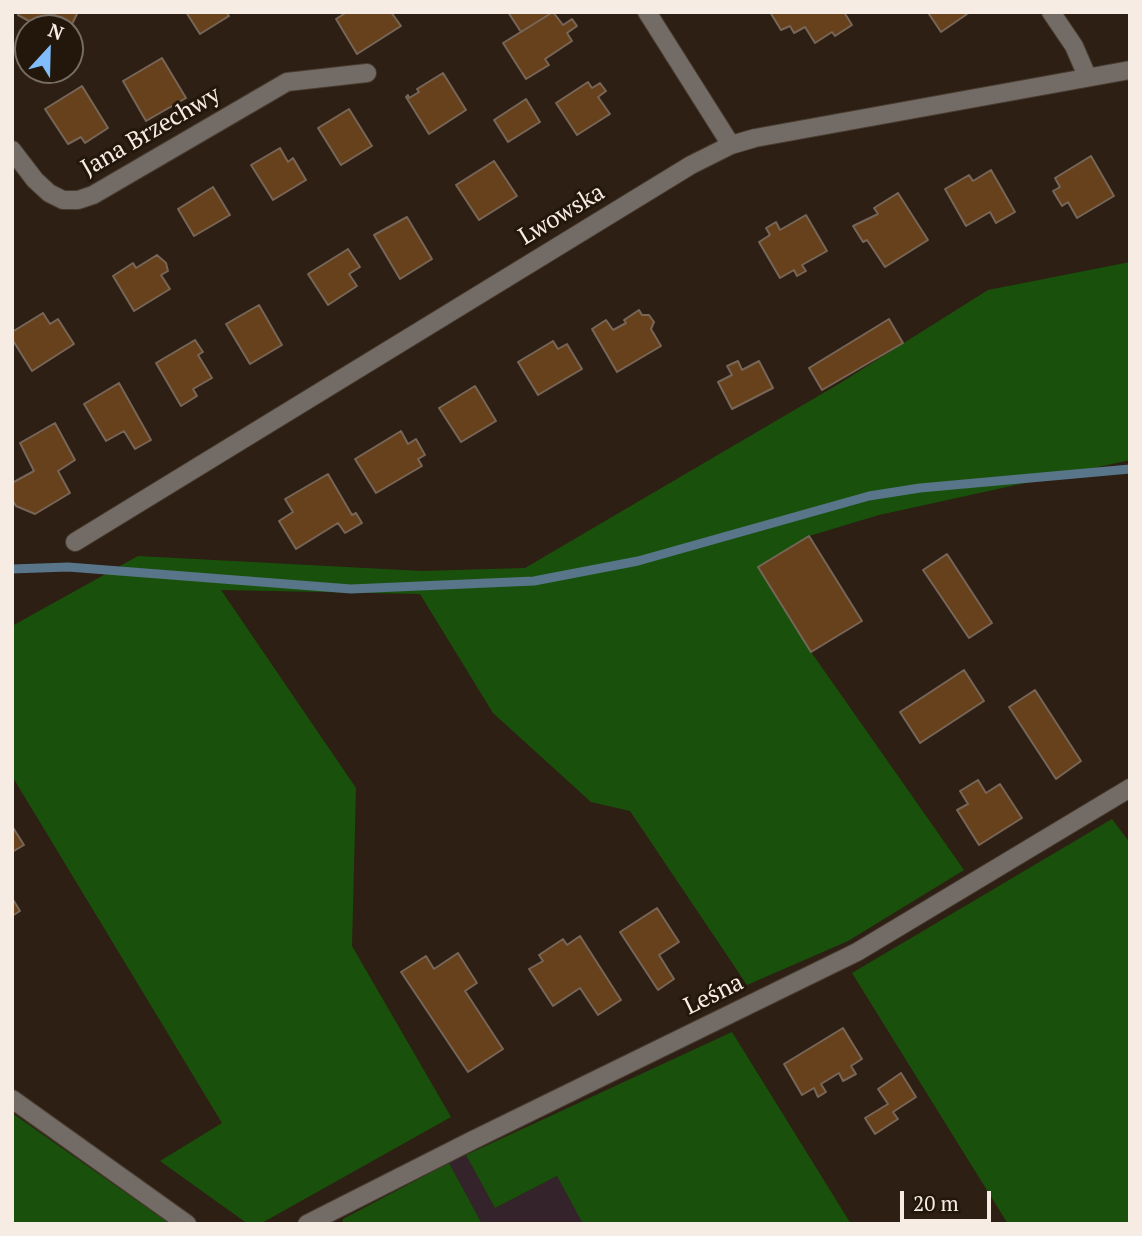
<!DOCTYPE html>
<meta charset="utf-8">
<style>
body{margin:0}
#map{position:relative;width:1142px;height:1236px;overflow:hidden;background:#2d1f13;font-family:"PT Serif",serif}
canvas{display:block}
.frame{position:absolute;inset:0;border:14px solid #f6ece4;pointer-events:none}
.north{position:absolute;left:14px;top:14px;width:70px;height:70px;box-sizing:border-box;background:#23160a;border:2px solid #776c61;border-radius:50%;rotate:22deg;font-size:19px;font-weight:700;line-height:28px;text-align:center;color:#f6ece4}
.north::after{content:'';display:block;margin:auto;width:24px;height:32px;background:#80bdfa;clip-path:polygon(50% 0,100% 100%,50% 72%,0 100%)}
.scale{position:absolute;left:900px;top:1191px;width:91px;height:32px;box-sizing:border-box;border:4px solid #f6ece4;border-top:0;padding-left:9px;font-size:21px;line-height:24px;white-space:nowrap;color:#f6ece4;-webkit-text-stroke:5px #23160a;paint-order:stroke}
</style>
<div id="map">
<canvas width="1142" height="1236"></canvas>
<div class="frame"></div>
<div class="north">N</div>
<div class="scale">20 m</div>
</div>
<script>
const g = document.querySelector('canvas').getContext('2d');
g.lineJoin = 'round';
function paint(path, color) { g.fillStyle = color; g.fill(path, 'evenodd'); }
const shape = rows => new Path2D(rows.map(r => 'M' + r).join(''));
function trace(path, color, width, dash) { g.strokeStyle = color; g.lineWidth = width; g.lineCap = dash ? 'butt' : 'round'; g.setLineDash(dash || []); g.stroke(path); }
function label(font, color, halo, rows, align = 'center') {
  g.font = font + ' "PT Serif",serif'; g.lineWidth = 6; g.setLineDash([]); g.textBaseline = 'middle'; g.strokeStyle = halo; g.fillStyle = color; for (const [text, x, y, turn = 0] of rows) {
    g.save(); g.translate(x, y); g.rotate((+turn || 0) * Math.PI / 180); g.textAlign = isNaN(turn) ? turn : align; if (halo) g.strokeText(text, 0, 0); g.fillText(text, 0, 0); g.restore();
  }
}
paint(shape([
 [466,1155,495,1208,557,1176,583,1224,482,1224,449,1163]
]), '#35232b');
paint(shape([
 [1130,262,1130,460,879,515,809,536,758,567,811,652,964,870,848,941,747,985,630,811,591,802,493,713,420,594,221,590,356,788,352,946,451,1117,260,1224,248,1224,160,1161,222,1123,12,776,12,626,138,556,422,571,525,568,837,385,988,290],
 [1112,819,1130,843,1130,1224,1008,1224,852,973],
 [732,1032,851,1224,583,1224,557,1176,495,1208,466,1155],
 [12,1113,170,1224,12,1224],
 [449,1163,482,1224,342,1224,343,1219]
]), '#19510c');
trace(shape([
 [12,569,68,567,351,589,534,581,638,561,869,496,920,488,1130,469]
]), '#587589', 9);
const building = shape([
 [20,12,78,12,72,24,50,13,42,28,18,15,20,12],
 [186,12,226,12,229,16,200,34,186,12],
 [347,12,391,12,401,26,357,54,336,19,347,12],
 [508,12,553,12,521,32,508,12],
 [553,12,563,25,572,19,577,26,567,33,572,41,545,59,549,65,526,79,503,43,553,12],
 [770,12,844,12,852,25,835,36,832,32,815,43,805,27,794,33,790,26,781,30,770,12],
 [932,12,970,12,941,32,929,14,932,12],
 [162,58,186,98,146,121,123,81,162,58],
 [443,73,466,110,429,134,406,97,408,95,409,98,419,92,417,89,443,73],
 [588,82,592,88,600,83,606,91,598,97,610,114,577,135,556,103,588,82],
 [82,86,108,128,85,143,81,137,68,144,45,109,82,86],
 [526,99,540,122,508,142,494,120,526,99],
 [349,109,372,146,341,165,318,128,349,109],
 [280,148,288,162,293,158,306,180,273,200,251,165,280,148],
 [1091,156,1114,196,1077,218,1068,202,1062,206,1053,191,1060,187,1055,178,1091,156],
 [494,161,517,196,479,220,456,185,494,161],
 [991,170,1015,212,996,223,990,212,966,226,945,189,969,175,973,181,991,170],
 [213,187,230,215,194,236,178,209,213,187],
 [898,193,928,240,885,267,867,240,863,242,853,226,878,214,874,208,898,193],
 [806,215,827,251,802,265,806,271,797,276,794,270,780,278,759,242,770,235,766,228,776,222,780,230,806,215],
 [407,217,432,259,400,279,374,235,407,217],
 [348,249,360,267,349,274,357,286,328,305,308,274,348,249],
 [157,255,166,263,168,271,161,275,170,289,134,311,113,276,133,263,136,268,157,255],
 [259,305,282,345,250,364,226,324,259,305],
 [639,310,642,315,649,315,654,322,651,329,661,346,617,372,592,329,606,320,613,330,626,323,624,320,639,310],
 [43,313,50,324,58,319,74,344,32,371,12,339,12,332,43,313],
 [889,319,903,343,822,390,809,368,889,319],
 [195,340,203,352,198,355,212,378,193,389,197,396,181,406,156,363,195,340],
 [553,341,558,349,567,344,582,369,538,395,518,362,553,341],
 [738,361,742,370,759,361,773,388,732,409,718,382,732,375,727,366,738,361],
 [119,383,151,440,135,449,124,431,106,441,84,404,119,383],
 [475,386,496,421,461,442,439,408,475,386],
 [55,423,75,460,58,471,70,493,35,514,16,506,12,499,12,483,34,471,20,443,55,423],
 [401,431,408,444,416,439,425,455,418,459,422,466,376,493,355,459,401,431],
 [328,474,352,515,356,513,362,523,345,533,338,523,296,549,279,521,293,512,285,499,328,474],
 [809,536,862,621,811,652,758,567,809,536],
 [947,554,992,623,969,638,923,570,947,554],
 [964,670,984,701,920,743,900,712,964,670],
 [1035,690,1081,761,1056,779,1009,707,1035,690],
 [978,780,986,793,1000,784,1022,818,979,845,957,810,968,804,960,791,978,780],
 [12,826,24,845,12,852,12,826],
 [12,898,20,911,12,916,12,898],
 [657,908,679,942,659,955,674,979,658,990,620,932,657,908],
 [580,936,621,1000,598,1015,580,988,553,1006,529,969,543,961,539,955,563,939,567,945,580,936],
 [458,953,477,983,465,991,503,1049,468,1072,401,972,426,956,434,969,458,953],
 [843,1028,862,1059,851,1066,856,1074,843,1081,839,1073,821,1084,826,1092,818,1097,814,1088,802,1095,784,1064,843,1028],
 [901,1073,916,1097,893,1112,898,1119,875,1134,865,1118,888,1104,878,1089,901,1073]
]);
paint(building, '#67411c');
trace(building, '#776658', 2);
const minor = shape([
 [647,12,731,145],
 [1051,12,1074,46,1087,76],
 [12,150,35,180,49,193,63,200,78,200,93,195,287,82,367,73],
 [75,542,691,165,731,145,755,138,1130,70],
 [12,1099,187,1224],
 [307,1224,473,1140,857,952,1130,788]
]);
trace(minor, '#493c30', 20);
trace(minor, '#736b65', 18);
label('24px', '#f6ece4', '#23160a', [
 ["Jana Brzechwy",151,132,-30],
 ["Lwowska",562,215,-31],
 ["Leśna",714,995,-26]
]);
</script>
